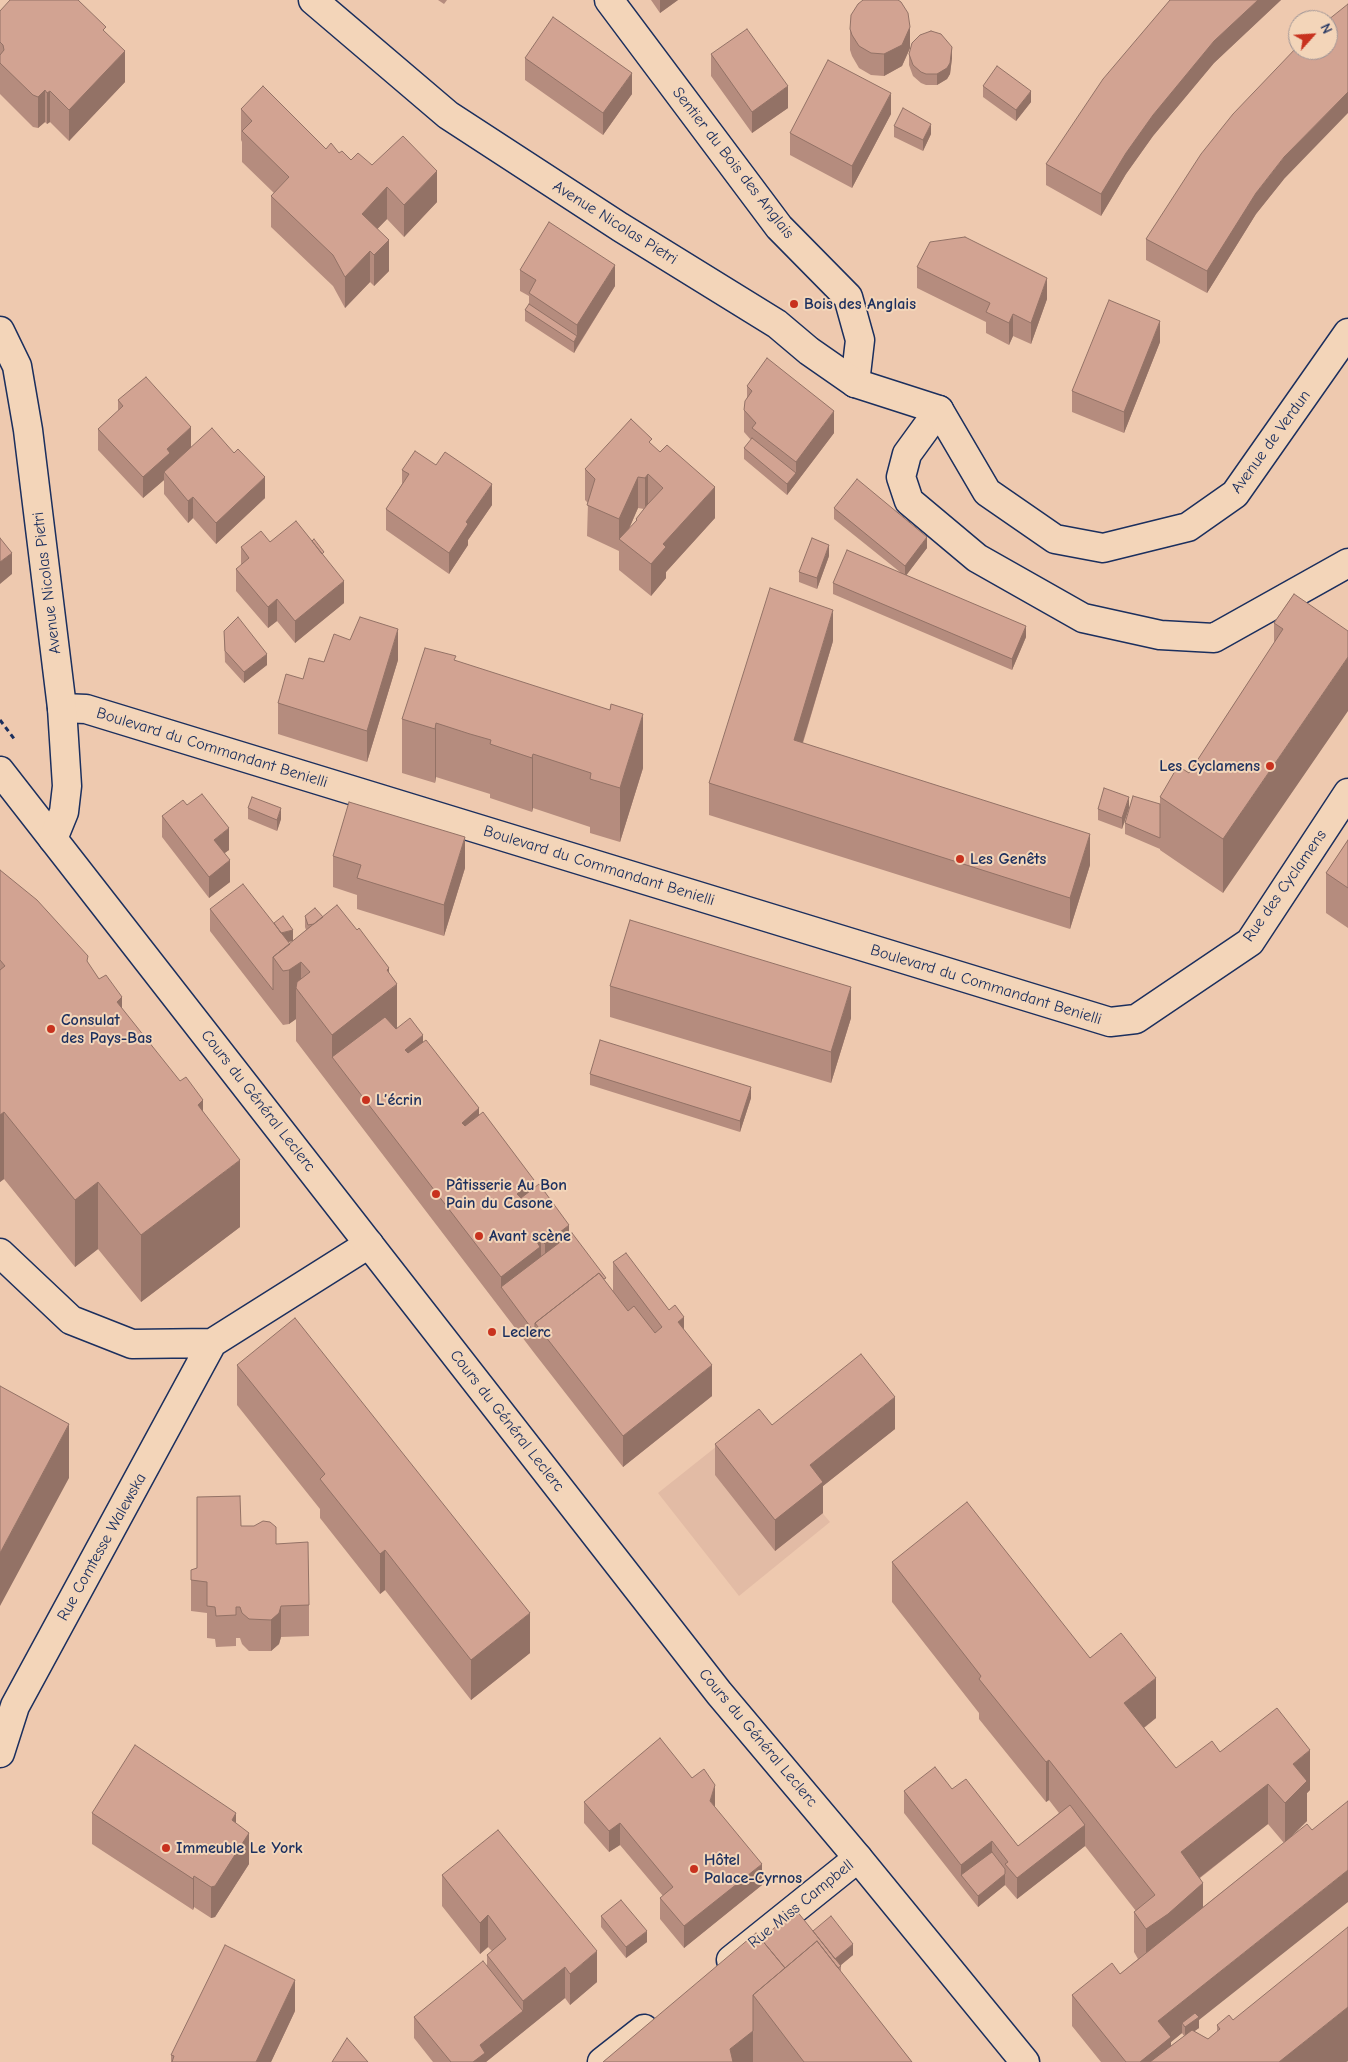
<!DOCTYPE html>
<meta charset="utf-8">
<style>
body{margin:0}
#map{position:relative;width:1348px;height:2062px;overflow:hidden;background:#eec9af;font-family:"Comic Neue",sans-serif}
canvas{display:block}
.north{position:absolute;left:1288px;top:10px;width:50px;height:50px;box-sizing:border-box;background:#f3d5b9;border:1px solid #9d9395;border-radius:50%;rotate:64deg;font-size:14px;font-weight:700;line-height:20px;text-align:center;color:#1b2f5e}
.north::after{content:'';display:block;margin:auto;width:18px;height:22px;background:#c8321e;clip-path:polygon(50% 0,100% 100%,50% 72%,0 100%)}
</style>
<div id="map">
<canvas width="1348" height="2062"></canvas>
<div class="north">N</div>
</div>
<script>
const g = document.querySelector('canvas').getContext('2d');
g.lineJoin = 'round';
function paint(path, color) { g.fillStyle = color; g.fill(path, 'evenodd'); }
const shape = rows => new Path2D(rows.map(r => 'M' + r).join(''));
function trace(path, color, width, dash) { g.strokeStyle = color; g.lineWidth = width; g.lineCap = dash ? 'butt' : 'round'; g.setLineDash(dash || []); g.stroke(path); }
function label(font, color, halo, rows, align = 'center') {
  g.font = font + ' "Comic Neue",sans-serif'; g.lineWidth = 4; g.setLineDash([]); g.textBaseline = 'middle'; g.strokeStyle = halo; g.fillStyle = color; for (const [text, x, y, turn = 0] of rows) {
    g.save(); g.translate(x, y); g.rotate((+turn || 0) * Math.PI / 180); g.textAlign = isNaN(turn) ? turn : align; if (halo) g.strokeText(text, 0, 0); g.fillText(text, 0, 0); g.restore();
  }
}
paint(shape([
 [746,1423,830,1522,739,1596,658,1493]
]), '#e2bba5');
const minor = shape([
 [609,0,779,227,848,297,860,340,855,383],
 [939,410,907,454,901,477,909,501,977,558,1083,618,1160,635,1214,638,1348,563],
 [62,708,86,709,1110,1022,1136,1019,1250,942,1348,793],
 [0,771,53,839],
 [0,1253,71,1320,132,1344,212,1343,369,1244],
 [0,1753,15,1706,212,1343],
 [731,1960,858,1858],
 [602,2062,644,2029]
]);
const major = shape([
 [313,0,448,115,620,227,777,324,809,351,855,383,939,410,987,492,1055,539,1103,548,1188,527,1235,494,1348,333],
 [0,331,17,366,28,430,62,708,67,786,64,812,53,839,719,1693,858,1858,1025,2062]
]);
trace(minor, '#1b2f5e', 31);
trace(major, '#1b2f5e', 31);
trace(shape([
 [0,720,15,740]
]), '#1b2f5e', 3, [5, 4]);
trace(minor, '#f3d5b9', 28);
trace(major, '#f3d5b9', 28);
paint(shape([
 [438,0,447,0,444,4],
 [651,0,678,0,660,13],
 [1170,0,1281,0,1214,63,1153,136,1126,174,1101,216,1046,185,1046,164],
 [0,11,106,33,125,82,69,141,50,122,47,124,45,122,38,128,33,127,0,94],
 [850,29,910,48,902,66,884,76,871,75,859,68,852,56,850,50],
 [711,54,788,108,752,133,711,76],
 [909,54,952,58,950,74,947,79,937,85,926,85,921,83,913,76,909,65],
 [525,58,632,94,603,135,525,80],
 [983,86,1031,102,1016,121,983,97],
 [241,109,326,149,339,153,351,160,372,165,437,202,404,237,387,219,377,229,389,271,374,286,370,282,345,308,333,286,271,227,271,196,274,193,242,162,242,142,241,140],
 [891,114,852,188,790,155,790,133],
 [894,126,931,134,923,151,894,137],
 [1284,179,1256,214,1207,293,1146,260,1146,239],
 [917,267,1047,299,1031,344,1013,336,1009,345,986,333,986,322,917,288],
 [520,270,615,286,574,353,525,321,525,310,529,304,529,296,520,291],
 [1160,342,1124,433,1072,412,1072,391],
 [747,386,834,433,787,495,744,459,744,448,751,440,744,432,744,410,747,397],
 [118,400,191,448,265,498,216,544,193,518,188,523,164,494,164,480,143,498,98,450,98,429,118,411],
 [652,445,715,518,666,572,666,578,651,596,619,570,619,551,587,536,588,503,585,500,585,469],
 [638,508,644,509,636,519,636,522,629,529],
 [436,465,492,505,468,540,468,545,449,574,386,530,386,509,402,484,402,470],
 [834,508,927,548,906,575,1026,637,1012,670,833,594,833,583,900,572,834,519],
 [270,542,324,556,344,603,295,643,277,621,268,628,236,591,236,569,241,565,241,547],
 [829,556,817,589,799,582,799,572],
 [1294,594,1223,893,1160,850,1160,849,1125,834,1125,823,1160,804,1160,797,1189,773,1274,643,1274,623],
 [224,631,267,665,244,683,225,662],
 [833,641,803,743,1090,865,1070,929,709,815,709,783],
 [398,660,367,762,278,734,278,703,303,679,324,662],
 [456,661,643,768,620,842,590,833,590,827,533,808,532,812,490,798,490,794,436,777,435,783,402,773,402,719],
 [187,805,229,850,224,853,230,882,209,898,162,837,162,816],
 [248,808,281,819,277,831,248,819],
 [1129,808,1122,829,1098,820,1098,809],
 [1348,840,1348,928,1326,913,1326,873],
 [333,856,465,868,444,936,357,909,357,895,333,887],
 [0,870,88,963,99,979,203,1112,240,1227,141,1302,98,1249,75,1267,4,1179,0,1182],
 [210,909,274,923,293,941,288,942,290,944,306,930,305,927,305,916,323,917,389,973,397,1028,423,1042,479,1115,569,1234,613,1291,613,1262,684,1330,712,1396,623,1467,535,1354,296,1041,296,1019,289,1024,283,1025,210,931],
 [610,986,851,1018,831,1083,610,1017],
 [590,1074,751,1098,740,1132,590,1085],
 [237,1365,530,1653,471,1700,385,1590,380,1594,320,1518,320,1509,237,1405],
 [772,1425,895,1429,823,1486,823,1513,775,1551,715,1475,715,1444],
 [241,1526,276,1544,309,1605,309,1636,281,1637,279,1644,271,1651,249,1651,242,1644,240,1638,236,1638,236,1646,216,1647,215,1639,207,1638,207,1613,191,1611,191,1580,197,1568],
 [892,1562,1090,1658,1156,1718,1144,1728,1176,1768,1220,1752,1310,1790,1307,1793,1307,1821,1288,1839,1199,2020,1199,2028,1194,2031,1208,2039,1217,2032,1217,2025,1233,2020,1348,2061,1346,2062,1101,2062,1072,2026,1072,1995,1120,1974,1138,1959,1134,1952,1134,1912,1136,1911,1085,1846,1017,1899,1005,1885,978,1907,904,1813,904,1791,952,1789,1018,1846,1059,1813,1049,1800,1046,1802,979,1719,979,1713,892,1602],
 [1268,1824,1284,1843,1203,1907,1200,1878],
 [1182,2033,1184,2036,1171,2046,1171,2042],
 [584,1802,715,1807,762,1885,684,1948,660,1919,660,1898,663,1896,620,1845,609,1852,584,1823],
 [92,1813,236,1824,249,1864,215,1917,211,1918,194,1907,193,1910,92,1844],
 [442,1875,597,1982,570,2005,565,1998,486,2062,433,2062,414,2038,414,2017,487,1965,487,1955,492,1951,488,1947,480,1954,442,1906],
 [601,1916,647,1942,626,1958,601,1927],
 [813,1931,853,1955,841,1965,841,1972,912,2062,603,2062,761,1939],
 [295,2011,271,2062,171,2062,171,2055]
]), '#b58c7e');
paint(shape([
 [660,0,678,0,660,13],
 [1258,0,1281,0,1214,63,1153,136,1126,174,1101,216,1101,194,1126,153,1153,115,1214,41],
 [910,27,910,48,902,66,884,76,884,54],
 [952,47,952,58,950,74,947,79,937,85,937,74],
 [125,51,125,82,69,141,69,110],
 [632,73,632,94,603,135,603,113],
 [788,86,788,108,752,133,752,112],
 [45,90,45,122,38,128,38,97],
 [50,91,50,122,47,124,47,93],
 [1031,91,1031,102,1016,121,1016,110],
 [1348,92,1348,113,1284,179,1256,214,1207,293,1207,271,1256,193,1284,157],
 [891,93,891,114,852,188,852,166],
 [931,124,931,134,923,151,923,140],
 [437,171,437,202,404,237,404,205],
 [387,187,387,219,362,245,362,214],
 [389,240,389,271,374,286,374,255],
 [370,251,370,282,345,308,345,277],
 [615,265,615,286,577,347,577,325],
 [1047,278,1047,299,1031,344,1031,323],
 [1013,314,1013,336,1009,345,1009,323],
 [1160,321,1160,342,1124,433,1124,412],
 [577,336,577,347,574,353,574,342],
 [834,411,834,433,787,495,787,484,796,473,796,462],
 [191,427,191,449,164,472,164,480,143,498,143,477,167,449],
 [648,474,648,505,645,509,645,478],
 [265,477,265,498,216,544,216,523],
 [638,477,638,508,623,542,619,539,619,519],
 [492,484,492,505,468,540,468,545,449,574,449,553,466,522],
 [715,487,715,518,666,572,666,578,651,596,651,564,663,544],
 [193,497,193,518,188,523,188,501],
 [927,537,927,548,905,577,905,566],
 [829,545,829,556,817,589,817,578],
 [12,553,12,574,0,584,0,562],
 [344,581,344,603,295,643,295,621],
 [277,599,277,621,268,628,268,607],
 [833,610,833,641,794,771,794,740],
 [1026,626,1026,637,1012,670,1012,659],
 [398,629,398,660,367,762,367,731],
 [267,654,267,665,244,683,244,672],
 [1348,657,1348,711,1223,893,1223,839],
 [643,714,643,768,620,842,620,788],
 [436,723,436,777,435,783,435,729],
 [533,754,533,808,532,812,532,758],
 [1129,797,1129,808,1122,829,1122,818],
 [281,808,281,819,277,831,277,820],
 [229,828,229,850,214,861,214,840],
 [1090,834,1090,865,1070,929,1070,898],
 [465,837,465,868,444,936,444,905],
 [230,860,230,882,209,898,209,877],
 [293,930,293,941,274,945,274,935],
 [301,962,301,995,296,988,296,1019,289,1024,289,970],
 [389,968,389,991,397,984,397,1038,332,1057,332,1089,332,1035],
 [851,987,851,1018,831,1083,831,1052],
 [122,997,122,1064,117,1002],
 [423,1035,423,1066,405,1050],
 [751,1087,751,1098,740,1132,740,1121],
 [203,1100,203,1167,198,1105],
 [479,1108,479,1139,462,1154,462,1123],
 [4,1112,4,1179,0,1182,0,1115],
 [240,1160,240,1227,141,1302,141,1235],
 [534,1180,534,1211,517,1225,517,1194],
 [98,1182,98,1249,75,1267,75,1200],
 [569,1225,569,1256,545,1275,545,1244],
 [541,1240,541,1271,501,1287,501,1308,501,1277,537,1242],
 [684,1317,684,1349,678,1322],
 [712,1365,712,1396,623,1467,623,1436],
 [895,1397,895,1429,823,1486,823,1513,775,1551,775,1520,810,1465],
 [69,1424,69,1478,0,1606,0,1553],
 [385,1550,385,1590,380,1594,380,1554],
 [281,1606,281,1637,279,1644,271,1651,271,1620],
 [530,1613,530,1653,471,1700,471,1660],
 [1156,1678,1156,1718,1124,1743,1124,1703],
 [1310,1750,1310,1790,1307,1793,1307,1821,1285,1843,1285,1803,1293,1764],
 [1049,1760,1049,1800,1046,1802,1046,1762],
 [1268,1784,1268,1824,1181,1892,1181,1852],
 [715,1785,715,1807,710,1801],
 [236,1813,236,1844,232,1820],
 [620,1823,620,1845,609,1852,609,1831],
 [1085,1825,1085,1846,1017,1899,1017,1878],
 [249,1833,249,1864,215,1917,211,1918,211,1887],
 [992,1841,992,1863,961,1875,961,1886,961,1865],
 [762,1864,762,1885,684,1948,684,1926],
 [1348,1870,1348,1902,1199,2020,1199,2028,1185,2038,1185,2027,1182,2023,1182,2033,1171,2042,1171,2062,1140,2062,1158,2021],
 [1005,1874,1005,1885,978,1907,978,1896],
 [194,1876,194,1907,193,1910,193,1879],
 [1203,1883,1203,1923,1146,1969,1146,1929],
 [488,1915,488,1947,480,1954,480,1923],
 [647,1931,647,1942,626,1958,626,1947],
 [853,1944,853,1955,830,1974,830,1963],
 [597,1951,597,1982,570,2005,570,1974],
 [565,1967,565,1998,486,2062,473,2062,480,2045,523,2011,523,2001],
 [295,1980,295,2011,271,2062,256,2062],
 [1348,2007,1348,2061,1346,2062,1279,2062],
 [753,2031,753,2062,730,2062,730,2049]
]), '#937266');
const building = shape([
 [10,0,78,0,106,27,103,30,125,51,69,110,50,91,47,93,45,90,38,97,33,95,0,63,0,55,4,50,3,45,0,42,0,11,10,0],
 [863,0,898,0,901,2,908,13,910,27,902,45,884,54,871,53,859,46,852,35,850,29,851,15,858,4,863,0],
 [1170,0,1258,0,1214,41,1153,115,1126,153,1101,194,1046,164,1103,79,1170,0],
 [1348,4,1348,92,1284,157,1256,193,1207,271,1146,239,1201,154,1233,114,1298,46,1298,50,1328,50,1328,20,1348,4],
 [553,17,632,73,603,113,525,58,553,17],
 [747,29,788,86,752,112,711,54,747,29],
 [931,31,941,34,952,47,950,63,947,68,937,74,926,74,921,72,913,65,909,54,912,43,920,35,931,31],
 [828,60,891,93,852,166,790,133,828,60],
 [997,66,1031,91,1016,110,983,86,997,66],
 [263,86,326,149,331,143,339,153,342,151,351,160,358,153,372,165,403,136,437,171,404,205,387,187,362,214,389,240,374,255,370,251,345,277,333,255,271,196,289,177,242,131,252,121,241,109,263,86],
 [903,108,931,124,923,140,894,126,903,108],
 [549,222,615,265,577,325,529,293,536,280,520,270,549,222],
 [965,237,1047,278,1031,323,1013,314,1009,323,986,312,990,303,917,267,930,242,965,237],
 [1109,300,1160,321,1124,412,1072,391,1109,300],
 [529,304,577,336,574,342,525,310,529,304],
 [767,358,834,411,796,462,752,428,756,423,744,410,745,401,752,391,747,386,767,358],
 [146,377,191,427,167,449,170,453,143,477,98,429,123,406,118,400,146,377],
 [631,419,652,439,649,442,660,452,667,445,715,487,663,544,666,547,651,564,619,539,637,520,636,519,647,505,663,488,648,474,645,478,638,477,619,519,587,505,595,479,585,469,631,419],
 [212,428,234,453,238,449,265,477,216,523,193,497,188,501,164,472,212,428],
 [752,438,796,473,787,484,744,448,752,438],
 [415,451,436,465,445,452,492,484,466,522,468,524,449,553,386,509,409,474,402,470,415,451],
 [857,479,927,537,905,566,834,508,857,479],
 [296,521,344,581,295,621,277,599,268,607,236,569,249,558,241,547,261,531,270,542,296,521],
 [0,538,12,553,0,562,0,538],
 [812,538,829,545,817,578,799,572,812,538],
 [314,539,324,552,322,554,312,541,314,539],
 [847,550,1026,626,1012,659,833,583,847,550],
 [770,588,833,610,794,740,1090,834,1070,898,709,783,770,588],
 [1294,594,1348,631,1348,657,1223,839,1160,797,1178,766,1189,773,1283,629,1274,623,1294,594],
 [238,617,267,654,244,672,225,651,224,631,238,617],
 [360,617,398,629,367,731,278,703,286,674,303,679,309,658,324,662,334,634,350,640,360,617],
 [425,648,456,656,454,660,610,710,611,704,643,714,620,788,590,779,591,773,533,754,532,758,490,744,491,740,470,734,436,723,435,729,402,719,425,648],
 [1104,788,1129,797,1122,818,1098,809,1104,788],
 [202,794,229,828,214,840,230,860,209,877,162,816,183,800,187,805,202,794],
 [1133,796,1160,804,1160,838,1125,823,1133,796],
 [252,797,281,808,277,820,248,808,252,797],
 [349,802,465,837,444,905,357,878,361,865,333,856,349,802],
 [1348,840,1348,888,1326,873,1348,840],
 [0,870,37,900,88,956,87,961,99,979,106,975,122,997,117,1002,180,1081,186,1077,203,1100,198,1105,240,1160,141,1235,98,1182,75,1200,4,1112,0,1115,0,970,5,966,0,960,0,870],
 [243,884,290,944,273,957,273,990,210,909,243,884],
 [337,905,357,930,359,928,389,968,387,970,397,984,332,1035,296,988,297,982,310,972,301,962,289,970,283,971,273,957,337,905],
 [315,908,323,917,314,924,308,925,305,916,315,908],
 [283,916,293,930,281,933,274,923,283,916],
 [630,920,851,987,831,1052,610,986,630,920],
 [385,1017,396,1029,410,1018,423,1035,405,1050,408,1053,426,1040,479,1108,462,1123,465,1126,483,1112,534,1180,517,1194,521,1198,539,1184,569,1225,545,1244,541,1240,537,1242,540,1247,501,1277,332,1057,385,1017],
 [600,1040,751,1087,740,1121,590,1074,600,1040],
 [572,1233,606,1278,604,1279,599,1273,535,1323,535,1333,501,1287,572,1233],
 [626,1253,669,1310,675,1305,684,1317,678,1322,712,1365,623,1436,535,1323,599,1273,628,1311,634,1306,655,1333,662,1327,613,1262,626,1253],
 [295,1318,530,1613,471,1660,385,1550,380,1554,320,1479,325,1474,237,1365,295,1318],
 [861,1354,895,1397,810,1465,823,1482,775,1520,715,1444,759,1409,772,1425,861,1354],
 [0,1386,69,1424,0,1553,0,1386],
 [240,1496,241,1526,254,1526,263,1521,270,1522,276,1527,276,1544,308,1542,309,1605,281,1606,279,1613,271,1620,249,1619,242,1613,240,1607,236,1607,236,1615,216,1616,215,1607,207,1606,207,1582,191,1580,191,1570,197,1568,197,1497,240,1496],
 [967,1502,1090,1658,1121,1633,1156,1678,1124,1703,1176,1768,1212,1741,1220,1752,1277,1708,1310,1750,1293,1764,1307,1781,1285,1803,1268,1784,1181,1852,1203,1883,1168,1914,1146,1929,1134,1912,1155,1895,1049,1760,1046,1762,979,1679,981,1676,892,1562,967,1502],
 [660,1738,692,1778,704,1769,715,1785,710,1801,762,1864,684,1926,660,1898,673,1887,620,1823,609,1831,584,1802,660,1738],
 [135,1745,236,1813,232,1820,249,1833,215,1886,211,1887,194,1876,193,1879,92,1813,135,1745],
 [935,1767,952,1789,966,1779,1018,1846,1070,1805,1085,1825,1017,1878,1005,1864,1008,1862,992,1841,961,1865,904,1791,935,1767],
 [1348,1801,1348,1870,1158,2021,1171,2037,1140,2062,1126,2062,1072,1995,1112,1963,1120,1974,1307,1824,1312,1830,1348,1801],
 [498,1830,597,1951,570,1974,565,1967,523,2001,487,1955,506,1939,488,1915,480,1923,442,1875,498,1830],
 [992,1852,1005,1869,1005,1874,978,1896,961,1875,992,1852],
 [621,1900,647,1931,626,1947,601,1916,621,1900],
 [796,1910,841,1966,838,1968,817,1941,785,1968,761,1939,796,1910],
 [831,1916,853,1944,835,1959,813,1931,831,1916],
 [1348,1927,1348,2007,1279,2062,1150,2062,1192,2030,1208,2039,1220,2029,1217,2025,1229,2015,1233,2020,1348,1927],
 [756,1933,785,1968,753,1995,753,2031,730,2049,733,2062,603,2062,756,1933],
 [817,1941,912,2062,804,2062,753,1995,817,1941],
 [225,1945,295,1980,256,2062,172,2062,174,2056,171,2055,225,1945],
 [483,1961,523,2011,480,2045,485,2053,473,2062,451,2062,414,2017,483,1961],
 [1195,2013,1199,2017,1185,2027,1182,2023,1195,2013],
 [347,2038,368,2062,332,2062,347,2038]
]);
paint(building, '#d2a392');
trace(building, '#937266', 1);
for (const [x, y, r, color] of [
 [794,304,5,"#c8321e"],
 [1270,766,5,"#c8321e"],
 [960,859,5,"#c8321e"],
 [51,1029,5,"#c8321e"],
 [366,1100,5,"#c8321e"],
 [436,1194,5,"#c8321e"],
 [479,1236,5,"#c8321e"],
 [492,1332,5,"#c8321e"],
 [166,1848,5,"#c8321e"],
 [694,1869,5,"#c8321e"]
]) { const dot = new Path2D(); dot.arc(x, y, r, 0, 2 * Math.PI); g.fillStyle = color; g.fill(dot); trace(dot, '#f3d5b9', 2); }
label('16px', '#1b2f5e', '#f3d5b9', [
 ["Sentier du Bois des Anglais",733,163,52],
 ["Avenue Nicolas Pietri",615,223,32],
 ["Avenue de Verdun",1271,442,-54],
 ["Avenue Nicolas Pietri",47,583,-97],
 ["Boulevard du Commandant Benielli",212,748,17],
 ["Boulevard du Commandant Benielli",599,866,17],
 ["Rue des Cyclamens",1285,886,-55],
 ["Boulevard du Commandant Benielli",986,985,17],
 ["Cours du Général Leclerc",258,1101,52],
 ["Cours du Général Leclerc",507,1421,52],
 ["Rue Comtesse Walewska",102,1547,-61],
 ["Cours du Général Leclerc",758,1738,50],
 ["Rue Miss Campbell",801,1904,-39]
]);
label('bold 16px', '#1b2f5e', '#f3d5b9', [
 ["Bois des Anglais",804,304],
 ["Les Cyclamens",1260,766,"right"],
 ["Les Genêts",970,859],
 ["Consulat",61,1020],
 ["des Pays-Bas",61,1038],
 ["L’écrin",376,1100],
 ["Pâtisserie Au Bon",446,1185],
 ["Pain du Casone",446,1203],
 ["Avant scène",489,1236],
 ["Leclerc",502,1332],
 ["Immeuble Le York",176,1848],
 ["Hôtel",704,1860],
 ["Palace-Cyrnos",704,1878]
], 'left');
</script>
